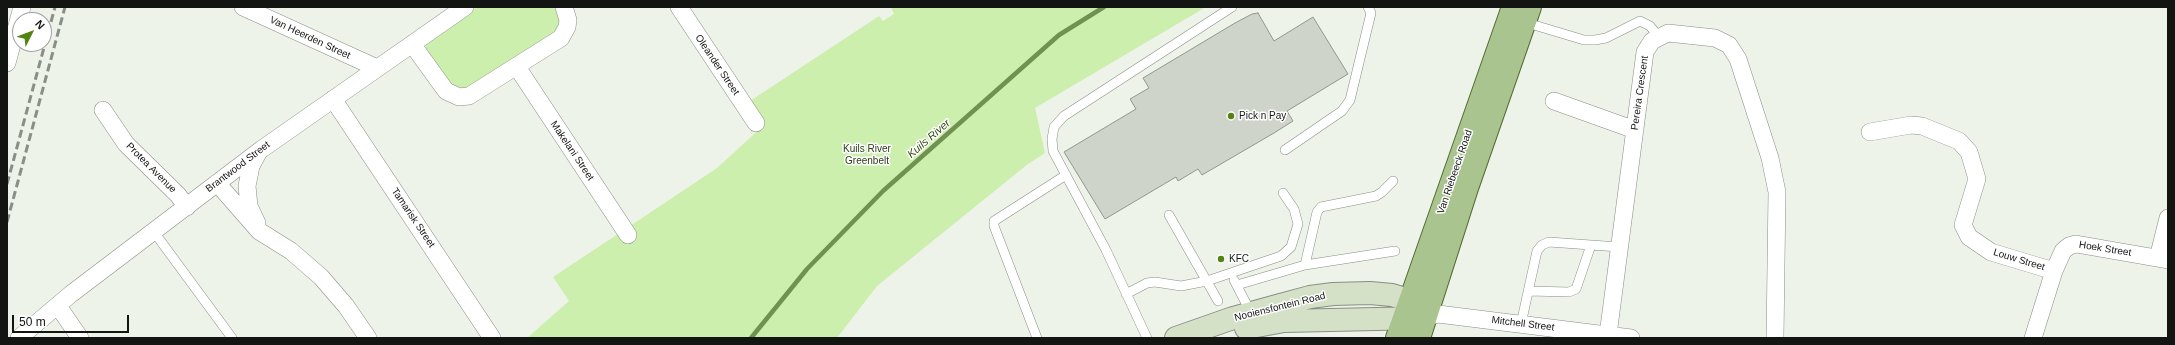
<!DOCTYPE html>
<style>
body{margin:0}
#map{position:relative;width:2175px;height:345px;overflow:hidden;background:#edf3e9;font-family:Arial,sans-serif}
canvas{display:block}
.frame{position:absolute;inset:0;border:8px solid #131512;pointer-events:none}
.north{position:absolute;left:12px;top:12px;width:40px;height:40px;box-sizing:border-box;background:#fff;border:1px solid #a1a1a0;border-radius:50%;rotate:48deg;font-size:11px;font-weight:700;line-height:16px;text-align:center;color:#131512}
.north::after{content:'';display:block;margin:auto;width:14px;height:18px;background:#548313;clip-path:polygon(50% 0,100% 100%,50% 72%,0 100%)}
.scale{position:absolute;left:12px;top:315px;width:117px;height:18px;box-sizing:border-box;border:2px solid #131512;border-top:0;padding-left:5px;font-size:12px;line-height:14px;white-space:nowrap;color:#131512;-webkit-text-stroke:3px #fff;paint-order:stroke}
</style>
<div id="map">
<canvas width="2175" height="345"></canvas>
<div class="frame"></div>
<div class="north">N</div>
<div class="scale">50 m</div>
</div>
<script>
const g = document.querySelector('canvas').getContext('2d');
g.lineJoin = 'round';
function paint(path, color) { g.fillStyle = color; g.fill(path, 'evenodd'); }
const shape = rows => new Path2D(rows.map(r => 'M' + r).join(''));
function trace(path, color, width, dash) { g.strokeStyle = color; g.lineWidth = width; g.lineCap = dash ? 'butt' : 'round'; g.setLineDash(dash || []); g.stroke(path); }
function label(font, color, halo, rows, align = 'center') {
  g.font = font + ' Arial,sans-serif'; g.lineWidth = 3; g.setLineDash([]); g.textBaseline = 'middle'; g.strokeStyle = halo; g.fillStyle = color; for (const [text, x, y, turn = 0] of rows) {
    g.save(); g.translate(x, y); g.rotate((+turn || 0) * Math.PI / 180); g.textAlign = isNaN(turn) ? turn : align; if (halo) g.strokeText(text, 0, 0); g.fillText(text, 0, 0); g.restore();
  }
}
paint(shape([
 [477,7,555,7,560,22,556,32,464,90,450,86,426,49,426,46,428,41],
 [891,7,1206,7,1035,108,1045,153,1028,164,877,286,837,338,527,338,569,301,553,277,618,234,623,241,635,232,630,226,717,168,752,136,764,122,750,101,879,16,883,21,894,14]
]), '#ccefad');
trace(shape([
 [751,338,807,269,883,191,1059,35,1104,7]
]), '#719153', 4.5);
const building = shape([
 [1258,13,1274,41,1313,17,1348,74,1287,111,1293,121,1274,133,1202,175,1198,169,1178,181,1176,177,1105,219,1064,152,1136,109,1130,99,1149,88,1143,78,1235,23,1252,14,1258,13]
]);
paint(building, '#cfd4ca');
trace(building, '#91978d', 1);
const lane = shape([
 [1524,22,1584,40,1595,40,1606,38,1640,21,1650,26,1659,37],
 [1285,150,1342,111,1350,100,1371,13,1368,7],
 [1169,215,1218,301],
 [154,232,232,338],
 [1305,265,1317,212,1321,207,1376,196,1382,192,1393,181],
 [1234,280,1251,313],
 [1237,285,1305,265,1395,251],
 [1529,291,1569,292,1576,289,1591,245],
 [1126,294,1147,283,1155,282,1181,286,1207,281,1281,256,1291,247,1298,224,1294,209,1283,193],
 [1521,324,1537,251,1542,245,1549,242,1619,247],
 [1037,338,994,226,994,221,1066,175],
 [1147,338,1106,250,1053,151,1052,139,1054,127,1064,116,1232,7]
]);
const street = shape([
 [243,7,377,68],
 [679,7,756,123],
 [412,44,446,91,459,97,469,96,561,38,567,27,568,20,564,7],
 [7,63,22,7],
 [517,67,628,235],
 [333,99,492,338],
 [1554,101,1635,130],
 [103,110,126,144,178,195,187,207],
 [1870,132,1911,125,1922,126,1959,141,1969,152,1977,179,1963,225,1969,237,1991,252,2054,271],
 [217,183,259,231,291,251,321,277,346,306,368,338],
 [257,223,249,206,247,186,251,166,258,153],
 [2158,258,2168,218],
 [58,306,80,338],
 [1426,317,1438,314,1631,338],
 [1608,335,1645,52,1652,41,1668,33,1715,38,1729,45,1738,59,1770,158,1777,192,1775,338],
 [19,338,71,294,262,149,465,7],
 [2033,338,2054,271,2063,251,2069,246,2076,244,2168,260]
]);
const secondary = shape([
 [1246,328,1284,321,1422,318],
 [1176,338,1233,318,1280,305,1310,297,1333,294,1370,293,1392,295,1428,306]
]);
const primary = shape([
 [1397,338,1513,7],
 [1419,338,1467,188,1530,7]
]);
trace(lane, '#898e85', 10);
trace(street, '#898e85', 18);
trace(secondary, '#898e85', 24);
trace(primary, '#506d32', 24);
trace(lane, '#fff', 9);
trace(street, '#fff', 17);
trace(secondary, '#d4e1c7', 22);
trace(primary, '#aac48f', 22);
trace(shape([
 [7,184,55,7],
 [7,222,65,7]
]), '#8a8e87', 3, [8, 4]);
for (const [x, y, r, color] of [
 [1231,116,4,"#548313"],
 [1221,259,4,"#548313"]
]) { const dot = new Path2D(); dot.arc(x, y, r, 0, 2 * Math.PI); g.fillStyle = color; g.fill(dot); trace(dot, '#fff', 1.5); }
label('10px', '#131512', '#fff', [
 ["Van Heerden Street",310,38,25],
 ["Oleander Street",717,65,56],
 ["Pereira Crescent",1640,93,-82],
 ["Makelani Street",572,151,56],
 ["Brantwood Street",238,167,-37],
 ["Protea Avenue",151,168,45],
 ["Van Riebeeck Road",1455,172,-71],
 ["Tamarisk Street",413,218,56],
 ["Hoek Street",2105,249,9],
 ["Louw Street",2019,260,17],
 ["Nooiensfontein Road",1280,307,-14],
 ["Mitchell Street",1523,324,7]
]);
label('10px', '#131512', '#fff', [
 ["Pick n Pay",1239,116],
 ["KFC",1229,259]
], 'left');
label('10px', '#293b17', '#fff', [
 ["Kuils River",867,149],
 ["Greenbelt",867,161]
]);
label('italic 11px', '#314d0f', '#fff', [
 ["Kuils River",929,139,-41]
]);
</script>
